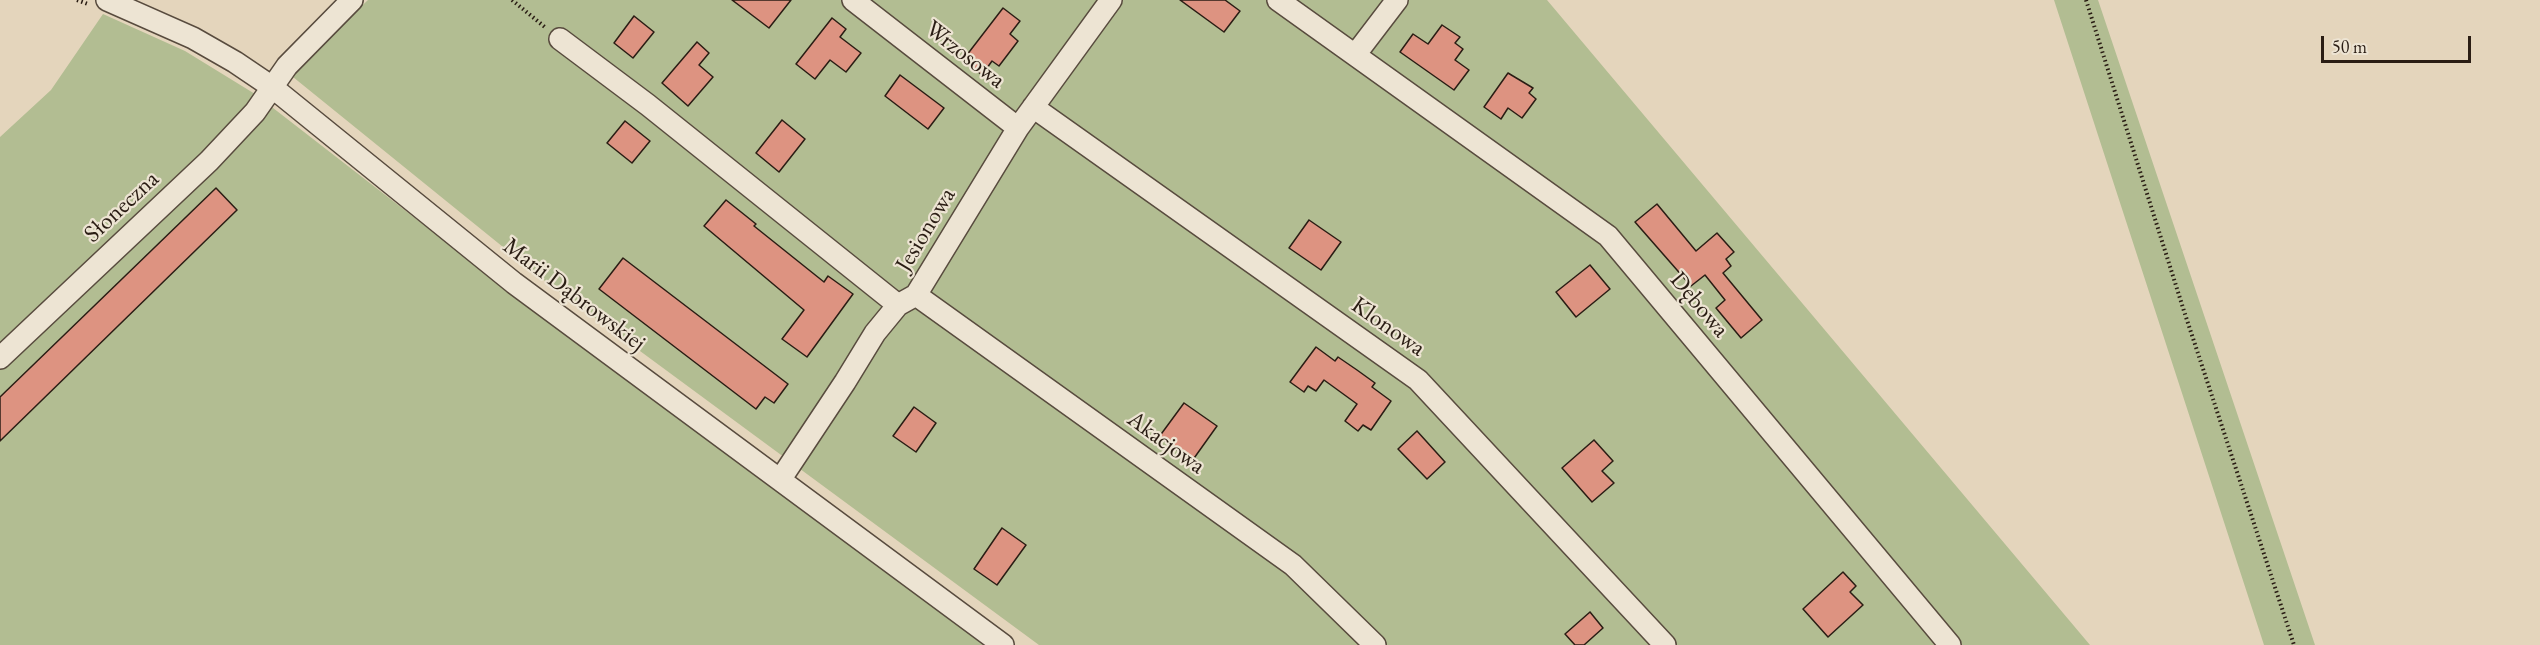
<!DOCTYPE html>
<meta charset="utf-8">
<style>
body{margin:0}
#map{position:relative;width:2540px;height:645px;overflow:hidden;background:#e4d5bc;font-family:"EB Garamond",serif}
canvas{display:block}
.scale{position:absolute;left:2321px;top:36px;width:150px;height:27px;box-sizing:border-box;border:3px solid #2a1d14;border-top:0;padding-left:8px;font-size:18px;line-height:21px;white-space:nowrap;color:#2a1d14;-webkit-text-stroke:4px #ede4d3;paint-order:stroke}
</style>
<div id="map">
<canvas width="2540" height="645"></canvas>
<div class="scale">50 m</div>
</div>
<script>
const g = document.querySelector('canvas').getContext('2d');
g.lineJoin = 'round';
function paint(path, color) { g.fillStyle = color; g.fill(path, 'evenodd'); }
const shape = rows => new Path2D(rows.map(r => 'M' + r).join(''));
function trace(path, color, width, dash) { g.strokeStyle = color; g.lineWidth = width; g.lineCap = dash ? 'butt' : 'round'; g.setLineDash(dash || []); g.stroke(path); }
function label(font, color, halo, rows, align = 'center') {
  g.font = font + ' "EB Garamond",serif'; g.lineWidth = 4.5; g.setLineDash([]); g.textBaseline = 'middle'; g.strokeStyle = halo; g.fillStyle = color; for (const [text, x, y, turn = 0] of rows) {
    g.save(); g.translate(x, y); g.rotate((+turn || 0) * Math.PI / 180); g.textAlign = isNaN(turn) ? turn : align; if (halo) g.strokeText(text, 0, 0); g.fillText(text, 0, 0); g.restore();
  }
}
paint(shape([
 [368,0,1547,0,2090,645,1039,645,545,281,293,77,294,71],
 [2054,0,2098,0,2315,645,2264,645],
 [103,14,185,51,255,94,522,301,986,645,0,645,0,137,51,90]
]), '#b2bd92');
const building = shape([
 [732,0,791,0,769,28,732,0],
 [1180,0,1225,0,1240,11,1224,32,1180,0],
 [1003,8,1020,21,1010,34,1018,41,999,66,992,61,982,75,963,60,1003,8],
 [634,16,654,32,633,58,614,43,634,16],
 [832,18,846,29,840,37,861,53,846,72,830,60,815,79,796,64,832,18],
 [1442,25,1460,37,1455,43,1463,49,1455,60,1469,70,1454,90,1400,52,1413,34,1428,44,1442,25],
 [697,42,709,53,699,65,713,77,688,106,662,83,697,42],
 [1508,73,1533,88,1529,93,1536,99,1522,118,1508,108,1501,119,1484,107,1508,73],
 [900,75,944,108,928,129,885,96,900,75],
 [782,120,805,139,779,172,756,153,782,120],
 [625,121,650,141,632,163,607,143,625,121],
 [216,188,237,210,0,441,0,397,216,188],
 [726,200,756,224,754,226,824,282,828,276,853,294,807,357,782,339,804,310,704,226,726,200],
 [1657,204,1696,251,1717,233,1734,252,1726,259,1731,266,1723,273,1762,320,1741,338,1716,308,1725,300,1705,275,1691,286,1635,222,1657,204],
 [1309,220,1341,242,1321,270,1289,248,1309,220],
 [623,258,788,384,774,403,765,397,756,409,599,289,623,258],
 [1590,265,1610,289,1576,317,1556,292,1590,265],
 [1316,347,1335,361,1338,357,1357,370,1375,383,1372,387,1391,401,1371,430,1363,425,1358,431,1345,421,1357,404,1324,380,1316,391,1308,386,1304,392,1290,382,1316,347],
 [1184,403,1217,426,1192,461,1159,437,1184,403],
 [914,407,936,423,916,452,893,436,914,407],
 [1417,431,1445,462,1427,479,1398,449,1417,431],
 [1594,440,1613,461,1602,471,1614,483,1592,502,1562,468,1594,440],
 [1002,528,1026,545,997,585,974,569,1002,528],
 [1843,572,1856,586,1850,592,1863,605,1828,637,1803,609,1843,572],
 [1590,612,1603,628,1584,645,1575,645,1565,634,1590,612]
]);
paint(building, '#dd9381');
trace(building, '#2a1d14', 1.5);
const minor = shape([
 [107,0,193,38,235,62,272,87,514,283,1003,645],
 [853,0,1018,128],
 [1278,0,1608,236,1950,645],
 [560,39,648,105,898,305],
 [1355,55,1397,0],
 [1033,107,1418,380,1665,645],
 [916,295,1293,565,1375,645],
 [0,358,209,161,255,112,287,66,352,0],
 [780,480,845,382,875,333,898,305,916,295,1018,128,1111,0]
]);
trace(minor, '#584b3e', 24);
trace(shape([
 [77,0,88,4],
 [512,0,546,28],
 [2086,0,2184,311,2294,645]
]), '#2a1d14', 4, [1.5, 3]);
trace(minor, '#ede4d3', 21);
label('24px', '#2a1d14', '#ede4d3', [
 ["Wrzosowa",965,55,38],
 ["Słoneczna",122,207,-43],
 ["Jesionowa",926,230,-59],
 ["Marii Dąbrowskiej",574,295,37],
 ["Dębowa",1699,305,50],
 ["Klonowa",1388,327,35],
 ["Akacjowa",1166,443,36]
]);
</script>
